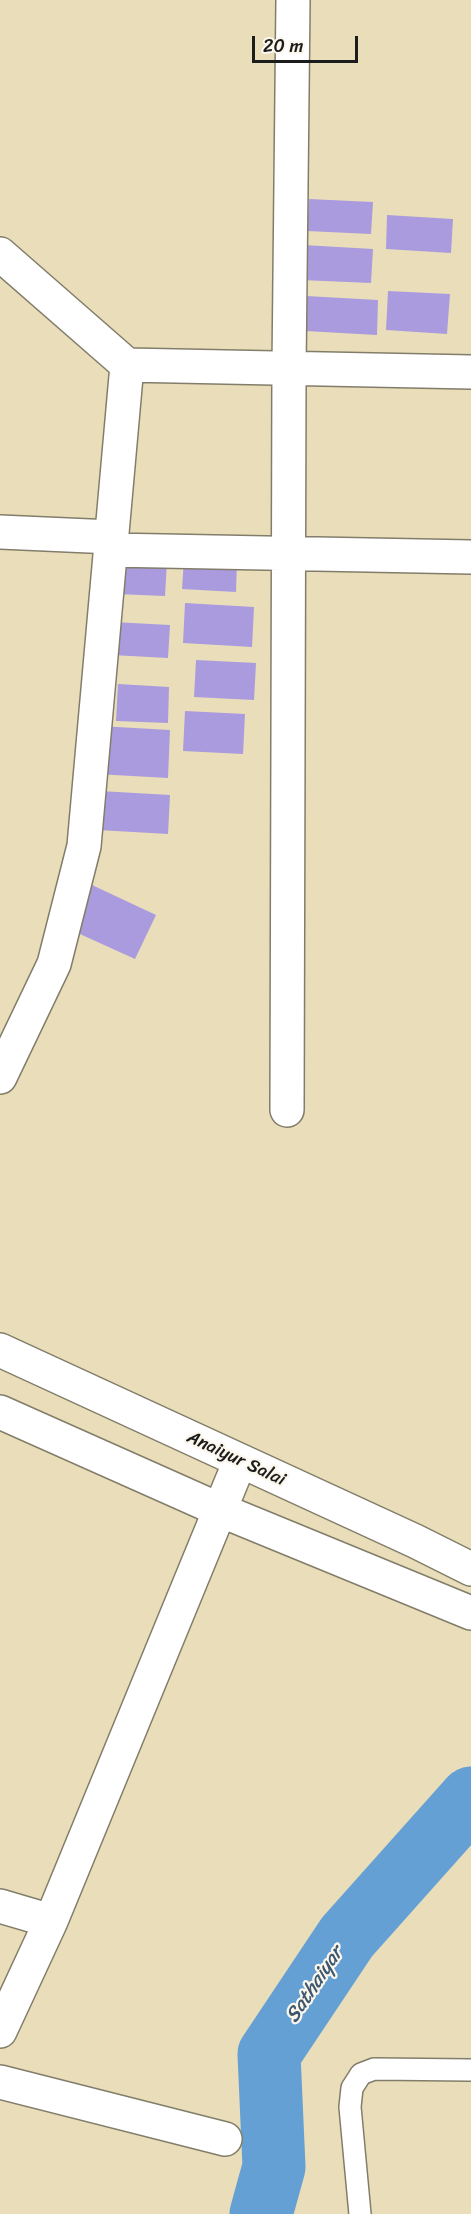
<!DOCTYPE html>
<style>
body{margin:0}
#map{position:relative;width:471px;height:2214px;overflow:hidden;background:#e9deb9;font-family:Sriracha,sans-serif}
canvas{display:block}
.scale{position:absolute;left:252px;top:36px;width:106px;height:27px;box-sizing:border-box;border:3px solid #1c1c1c;border-top:0;padding-left:8px;font-size:18px;line-height:21px;white-space:nowrap;color:#1c1c1c;-webkit-text-stroke:4px #fbf7ec;paint-order:stroke}
</style>
<div id="map">
<canvas width="471" height="2214"></canvas>
<div class="scale">20 m</div>
</div>
<script>
const g = document.querySelector('canvas').getContext('2d');
g.lineJoin = 'round';
const shape = rows => new Path2D(rows.map(r => 'M' + r).join(''));
function trace(path, color, width, dash) { g.strokeStyle = color; g.lineWidth = width; g.lineCap = dash ? 'butt' : 'round'; g.setLineDash(dash || []); g.stroke(path); }
function paint(path, color) { g.fillStyle = color; g.fill(path, 'evenodd'); }
function label(font, color, halo, rows, align = 'center') {
  g.font = font + ' Sriracha,sans-serif'; g.lineWidth = 4.5; g.setLineDash([]); g.textBaseline = 'middle'; g.strokeStyle = halo; g.fillStyle = color; for (const [text, x, y, turn = 0] of rows) {
    g.save(); g.translate(x, y); g.rotate((+turn || 0) * Math.PI / 180); g.textAlign = isNaN(turn) ? turn : align; if (halo) g.strokeText(text, 0, 0); g.fillText(text, 0, 0); g.restore();
  }
}
trace(shape([
 [261,2214,274,2167,269,2054,347,1937,471,1798]
]), '#65a0d5', 63);
paint(shape([
 [309,199,373,202,371,234,307,231],
 [387,215,453,219,451,253,386,249],
 [303,245,373,249,371,283,301,280],
 [388,291,450,294,447,334,386,330],
 [306,296,378,300,377,335,305,331],
 [118,558,167,561,165,596,116,594],
 [184,558,237,560,236,592,182,589],
 [185,603,254,607,252,647,183,643],
 [113,622,170,625,168,658,112,655],
 [196,660,256,663,254,700,194,697],
 [118,684,169,687,168,723,116,721],
 [185,711,245,714,243,754,183,751],
 [99,726,170,730,168,778,96,774],
 [100,791,170,795,168,834,98,830],
 [92,885,156,915,135,959,71,930]
]), '#aa9bdf');
const lane = shape([
 [360,2214,350,2107,352,2088,361,2074,374,2069,471,2070]
]);
const street = shape([
 [0,254,127,365,471,372],
 [0,532,112,537],
 [111,550,471,557],
 [0,1077,54,964,84,846,127,365],
 [287,1110,289,368,293,0],
 [0,1906,51,1921],
 [0,2031,51,1921,240,1461],
 [0,2082,225,2139]
]);
const primary = shape([
 [0,1350,415,1541,471,1569],
 [0,1412,220,1510,471,1613]
]);
trace(lane, '#827d6a', 24);
trace(street, '#827d6a', 36);
trace(primary, '#827d6a', 36);
trace(lane, '#fff', 21);
trace(street, '#fff', 33);
trace(primary, '#fff', 33);
label('18px', '#1c1c1c', '#fbf7ec', [
 ["Anaiyur Salai",236,1459,25]
]);
label('italic 20px', '#3d576f', '#fbf7ec', [
 ["Sathaiyar",315,1985,-56]
]);
</script>
